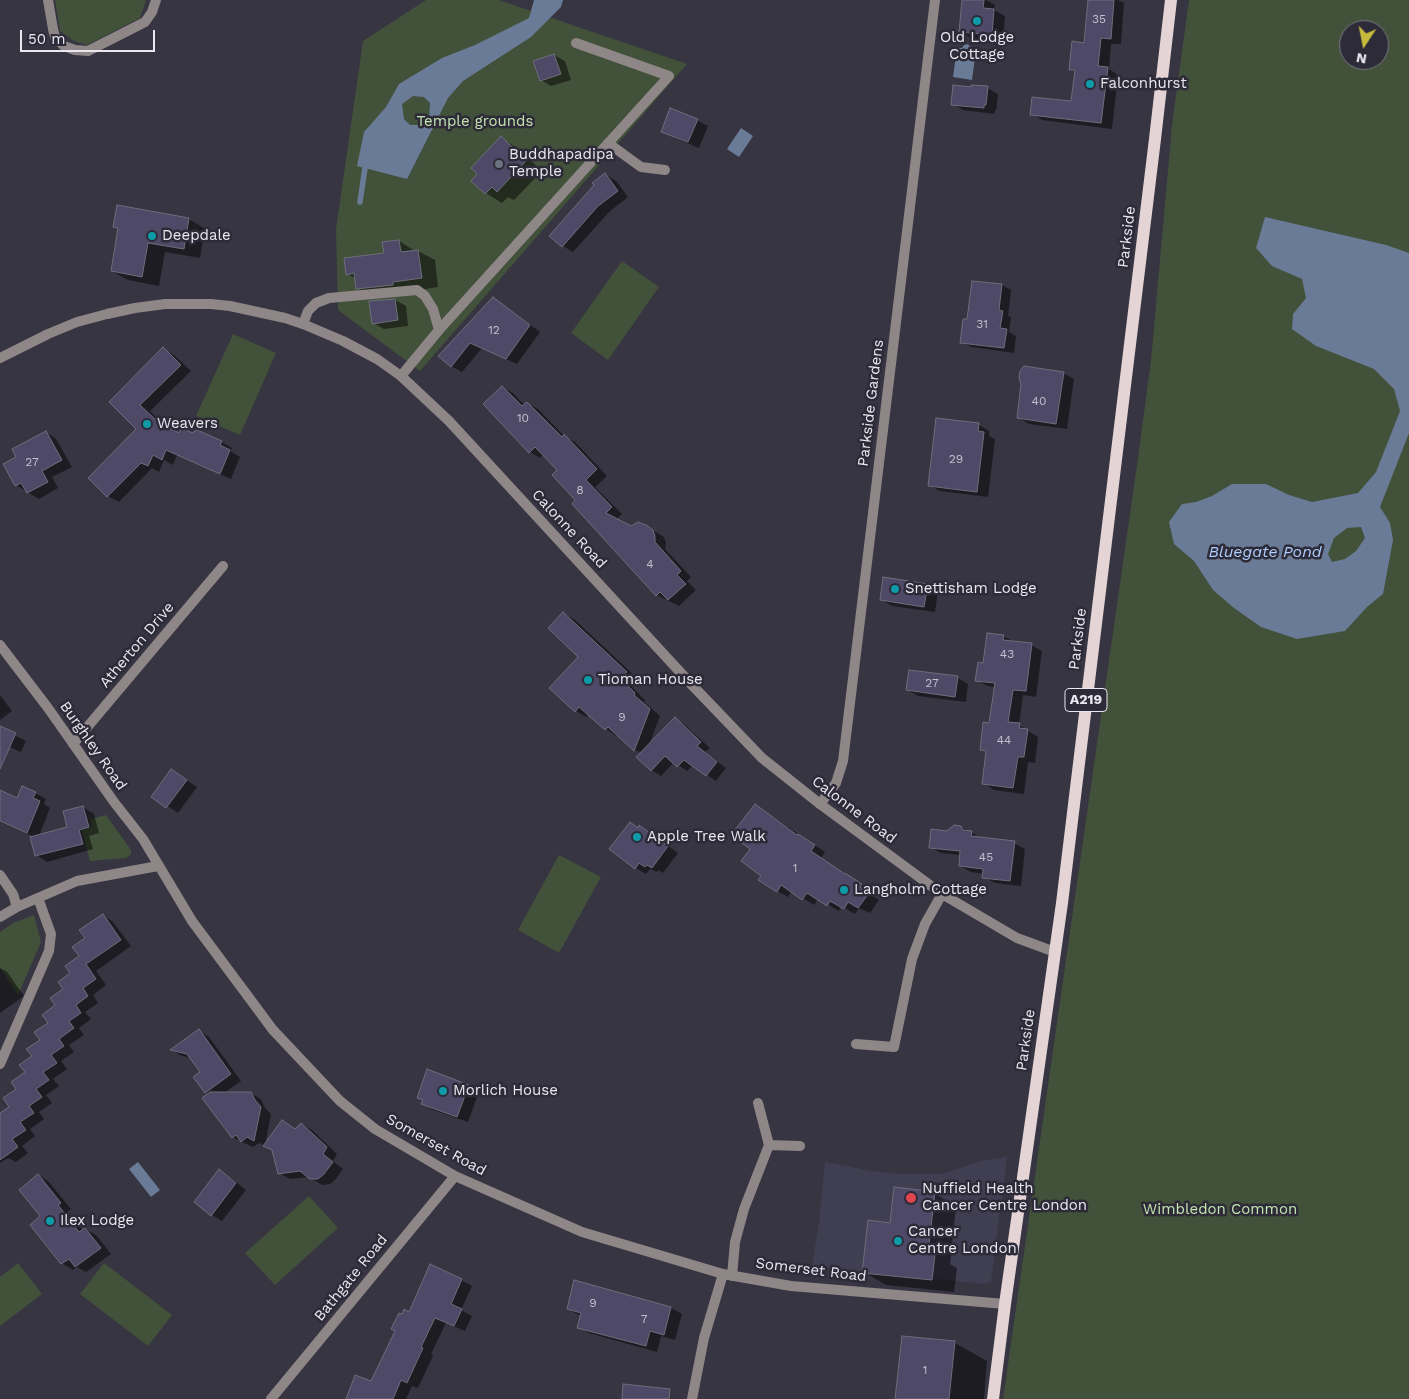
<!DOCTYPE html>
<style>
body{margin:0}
#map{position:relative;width:1409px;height:1399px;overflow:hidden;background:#373542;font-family:"Work Sans",sans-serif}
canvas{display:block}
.north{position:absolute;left:1339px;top:20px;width:50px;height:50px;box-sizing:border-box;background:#2d2b38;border:1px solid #787782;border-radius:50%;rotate:191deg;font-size:14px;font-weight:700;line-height:20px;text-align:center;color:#e9e8f1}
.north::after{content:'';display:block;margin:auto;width:18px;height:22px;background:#c6bb3c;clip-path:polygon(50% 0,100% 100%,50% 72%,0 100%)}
.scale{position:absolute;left:20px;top:30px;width:135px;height:22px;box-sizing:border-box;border:2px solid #e9e8f1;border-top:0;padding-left:6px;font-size:15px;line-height:18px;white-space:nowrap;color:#e9e8f1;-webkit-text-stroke:4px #2d2b38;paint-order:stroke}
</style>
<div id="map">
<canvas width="1409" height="1399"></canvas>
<div class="north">N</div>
<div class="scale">50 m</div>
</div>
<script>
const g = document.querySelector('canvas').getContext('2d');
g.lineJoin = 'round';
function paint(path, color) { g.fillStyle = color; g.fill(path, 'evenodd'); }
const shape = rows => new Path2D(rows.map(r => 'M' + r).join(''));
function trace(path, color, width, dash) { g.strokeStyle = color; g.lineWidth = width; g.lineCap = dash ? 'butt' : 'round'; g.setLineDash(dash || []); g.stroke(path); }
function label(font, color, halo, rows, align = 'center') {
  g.font = font + ' "Work Sans",sans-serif'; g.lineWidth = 5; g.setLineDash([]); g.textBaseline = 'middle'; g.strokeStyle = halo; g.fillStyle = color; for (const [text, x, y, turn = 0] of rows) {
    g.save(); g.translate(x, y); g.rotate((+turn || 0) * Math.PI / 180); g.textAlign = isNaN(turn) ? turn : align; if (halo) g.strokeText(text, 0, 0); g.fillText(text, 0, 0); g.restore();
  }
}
paint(shape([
 [1007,1157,991,1282,985,1284,812,1266,819,1222,825,1162,872,1171,898,1174,943,1174,981,1161]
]), '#403e51');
paint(shape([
 [55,0,146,0,140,18,87,45,74,41,60,31],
 [426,0,499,0,687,64,420,371,338,310,336,229,363,41],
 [1189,0,1409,0,1409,1399,1003,1399,1137,465,1151,361,1172,125],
 [1349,30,1379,30,1379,60,1349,60],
 [622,261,659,287,608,360,571,333],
 [233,334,276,353,240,435,196,416],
 [106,815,131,850,131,854,126,858,90,861,82,830,92,826,90,819],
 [559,855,601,877,559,953,518,930],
 [34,915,41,942,18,995,0,968,0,932,13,923],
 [309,1196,338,1228,275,1285,245,1253],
 [18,1263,42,1294,0,1326,0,1277],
 [104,1263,172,1315,148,1346,80,1294]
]), '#425139');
paint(shape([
 [534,0,563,0,561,7,531,37,463,81,448,98,407,179,357,166,364,132,386,107,399,84,442,58,475,45,529,18],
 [413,96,424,97,430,103,429,121,421,125,410,125,404,119,402,104],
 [967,44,970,46,970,49,976,50,972,80,953,77,957,48,962,48,964,45],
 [741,128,753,136,739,157,727,149],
 [1265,217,1386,245,1409,253,1409,433,1380,507,1390,523,1393,540,1383,594,1367,607,1345,631,1297,639,1261,627,1234,608,1213,590,1194,561,1174,544,1169,522,1182,504,1196,502,1212,496,1232,484,1266,484,1289,495,1312,502,1358,493,1376,472,1400,411,1394,389,1374,369,1316,346,1292,329,1293,314,1306,298,1302,279,1272,266,1256,248],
 [1361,527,1365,538,1356,551,1345,559,1332,562,1328,554,1334,538,1347,528],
 [138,1162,160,1190,151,1197,129,1169]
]), '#6a7b97');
paint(shape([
 [963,0,986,0,995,5,994,10,1005,16,1003,40,971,38,960,31],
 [1089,0,1118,0,1124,3,1121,44,1111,44,1109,69,1118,75,1112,129,1042,120,1032,114,1072,103,1076,72,1070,69,1086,44],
 [554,55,565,61,571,80,551,86,541,80],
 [987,88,998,94,996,111,995,110,994,114,963,110,953,104],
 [697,120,708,126,699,148,673,137,662,131],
 [501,138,517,148,542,171,514,200,508,197,502,203,486,193,472,181,479,174],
 [605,174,616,181,628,197,609,212,573,252,563,246],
 [118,207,189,219,205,229,200,258,165,252,159,286,128,280,112,271,119,229,115,227],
 [399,241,415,251,418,251,435,260,438,287,374,297,358,288,356,279,348,274,385,254],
 [973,282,1002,285,1011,290,1008,316,1011,317,1009,332,1016,336,1014,353,971,347,962,342,968,321],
 [494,299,504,305,540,332,517,364,482,348,462,372,451,366],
 [395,300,406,306,408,326,384,329,373,323],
 [163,349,174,355,191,371,150,411,166,428,180,435,192,434,222,442,232,448,230,451,240,457,231,479,177,455,173,465,164,460,159,472,152,468,119,502,108,496,138,429,110,402],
 [1063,373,1074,379,1067,429,1029,424,1018,417],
 [502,387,513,393,525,406,527,403,538,409,564,436,575,442,607,476,595,487,622,514,616,520,631,527,646,526,664,537,666,543,665,549,691,577,687,581,696,590,679,606,657,595,573,504,577,500,559,470,544,454,540,458,530,452],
 [979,425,989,431,989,436,995,439,988,497,940,491,929,485],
 [46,432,56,439,72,467,52,477,58,488,39,499,16,485,18,457],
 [927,585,938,591,935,612,892,606,882,600],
 [563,613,574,619,637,678,630,685,645,700,644,702,660,716,649,745,675,718,684,724,710,748,705,752,726,768,716,781,693,765,687,771,674,762,661,776,651,770,642,753,635,750,618,734,616,736,606,729,589,714,586,717,576,711,580,657],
 [1003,636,1015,642,1031,645,1042,651,1036,697,1023,695,1019,725,1038,737,1035,763,1028,762,1024,794,994,790,984,783,987,753,981,749,991,724,995,687,987,686,977,680,984,664],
 [958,678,968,684,966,702,918,696,908,690],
 [0,695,12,711,0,720],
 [0,728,26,741,21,752,0,743],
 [171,770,197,787,178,813,152,796],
 [0,792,18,799,35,793,46,799,44,804,50,808,39,836,69,828,83,807,94,814,99,833,89,836,93,849,47,862,36,855,35,837,0,822],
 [755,805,825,852,821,858,872,891,870,894,879,900,870,913,859,908,855,914,841,906,839,911,818,899,814,905,792,891,788,897,777,891,762,875,752,849],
 [640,827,650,833,678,853,663,873,658,870,657,872,650,869,646,874,636,868,639,828],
 [961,827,982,838,1014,843,1025,849,1021,886,995,883,984,877,984,874,971,872,960,866,961,855,941,853,930,847,947,832],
 [103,915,113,922,131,946,96,971,106,985,93,995,98,1003,85,1012,91,1019,79,1028,84,1035,69,1045,74,1052,61,1061,67,1069,53,1079,59,1086,46,1095,52,1103,39,1112,44,1119,30,1129,35,1136,22,1146,28,1153,16,1162,8,1158,0,1163,0,1114,11,1107,80,956,86,938],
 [0,968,7,972,24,996,0,1013],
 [199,1031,209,1037,241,1081,224,1093,250,1093,261,1099,265,1108,271,1114,265,1145,282,1121,296,1130,302,1124,312,1130,337,1154,333,1161,343,1169,335,1180,330,1184,322,1185,309,1177,290,1179,279,1173,273,1150,259,1143,253,1147,232,1137,209,1094,206,1092,202,1072,192,1058,182,1056,172,1050],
 [468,1086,479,1092,468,1122,433,1110,423,1104],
 [220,1171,230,1177,246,1190,222,1221,212,1215],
 [39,1175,49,1182,71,1209,67,1212,83,1231,85,1229,96,1235,111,1254,86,1272,77,1267,73,1270,62,1263,31,1225,42,1216],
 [934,1193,956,1206,950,1264,957,1268,954,1292,886,1285,864,1272,891,1224],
 [461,1280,472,1286,461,1310,472,1316,465,1331,446,1323,431,1354,433,1356,418,1388,412,1386,406,1399,347,1399,372,1383,409,1313],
 [575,1282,671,1308,682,1314,675,1340,661,1336,657,1352,589,1333,578,1327,581,1316,568,1309],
 [955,1343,987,1361,984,1399,897,1399]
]), '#0007');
trace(shape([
 [360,202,366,161]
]), '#6a7b97', 5.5);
const building = shape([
 [962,0,984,0,983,8,994,9,992,35,959,32,962,0],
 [1088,0,1114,0,1111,39,1101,38,1098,66,1108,67,1101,123,1030,115,1032,97,1071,101,1075,70,1069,70,1072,41,1084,43,1088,0],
 [554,54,561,74,540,81,533,61,554,54],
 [953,85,971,87,971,85,988,86,986,105,984,105,984,108,951,105,953,85],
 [670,108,698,119,688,142,661,132,670,108],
 [501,136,526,161,497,192,492,187,485,194,471,181,477,174,471,168,501,136],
 [605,173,618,191,598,206,562,247,549,236,594,185,592,183,605,173],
 [117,205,189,218,184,249,148,243,142,277,111,271,118,228,113,227,117,205],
 [399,240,401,252,418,250,422,278,393,282,393,285,356,289,354,273,346,275,344,258,384,253,382,242,399,240],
 [972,281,1002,284,999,310,1003,311,1000,328,1007,329,1004,348,960,343,963,319,967,319,972,281],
 [493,297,530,325,506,359,470,343,451,367,438,356,493,297],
 [395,299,398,320,372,324,369,301,395,299],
 [163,347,181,365,140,405,157,421,179,433,182,427,192,433,197,430,222,441,220,445,230,450,220,474,166,450,162,460,153,455,148,466,141,463,107,497,88,478,136,429,109,402,163,347],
 [1024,366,1064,372,1056,424,1017,418,1021,384,1019,378,1020,371,1024,366],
 [502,386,522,406,527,402,562,437,564,434,597,469,586,480,612,507,606,513,631,526,638,522,646,525,653,530,655,536,655,542,681,571,677,575,686,584,668,600,660,592,656,596,572,504,575,500,552,475,557,470,535,447,529,453,483,404,502,386],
 [936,418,979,423,978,431,984,432,977,492,928,486,936,418],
 [46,431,62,460,42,471,48,482,27,493,21,483,15,486,3,464,16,457,12,449,46,431],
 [883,577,928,584,924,607,880,600,883,577],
 [563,612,627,672,620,678,635,693,634,695,650,709,634,751,608,727,605,730,579,707,575,712,549,688,578,657,548,628,563,612],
 [987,633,1004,635,1003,640,1032,643,1026,691,1013,690,1008,722,1020,723,1019,728,1028,729,1024,757,1018,757,1013,788,982,784,986,751,980,750,983,722,989,723,995,683,975,681,978,662,983,663,987,633],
 [909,670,958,676,955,697,906,690,909,670],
 [675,717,701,742,697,746,717,762,706,776,684,760,677,767,665,756,651,771,636,757,675,717],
 [0,726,16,733,0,769,0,726],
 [171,769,187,780,166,808,151,797,171,769],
 [22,786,36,792,33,798,40,801,27,833,0,821,0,790,17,798,22,786],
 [755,804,797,835,798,834,815,845,811,851,845,874,845,873,862,884,860,887,869,893,858,908,848,902,844,909,830,901,827,906,807,893,802,900,781,885,777,892,758,880,761,876,741,861,750,849,731,835,755,804],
 [83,806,89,827,79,830,83,844,35,856,30,837,67,827,63,811,83,806],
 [630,822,638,828,639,825,668,846,652,868,647,865,645,867,639,863,635,869,609,849,630,822],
 [954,825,961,826,963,830,972,831,971,836,1015,841,1010,881,982,878,983,869,959,866,960,851,929,848,931,829,947,831,954,825],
 [103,914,121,940,86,964,96,979,83,988,88,996,76,1005,81,1013,69,1021,74,1028,59,1039,64,1046,51,1055,57,1063,43,1072,49,1080,36,1089,42,1097,29,1106,34,1113,20,1122,26,1130,12,1139,18,1147,0,1160,0,1113,9,1107,3,1098,16,1089,11,1082,25,1072,19,1065,32,1056,26,1049,40,1040,34,1032,48,1023,42,1015,55,1005,50,998,63,989,58,982,70,973,65,966,79,956,72,947,85,938,79,930,103,914],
 [199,1029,231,1074,205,1093,193,1077,200,1072,187,1054,170,1050,199,1029],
 [427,1069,469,1085,457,1117,421,1104,423,1100,417,1098,427,1069],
 [210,1092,251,1092,255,1100,261,1107,254,1141,247,1137,241,1142,236,1135,232,1138,202,1098,210,1092],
 [282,1120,295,1129,301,1123,327,1147,323,1154,333,1162,324,1174,318,1179,310,1179,300,1171,278,1174,272,1150,263,1146,282,1120],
 [219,1169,236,1183,211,1216,194,1202,219,1169],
 [38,1174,61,1203,58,1205,79,1232,85,1228,101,1248,75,1267,69,1259,61,1264,30,1225,40,1216,19,1190,38,1174],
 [894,1187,935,1192,928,1253,935,1254,932,1280,862,1273,868,1220,890,1223,894,1187],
 [430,1264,462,1279,451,1304,462,1309,454,1326,435,1318,421,1347,423,1348,407,1383,401,1380,393,1399,346,1399,355,1375,371,1381,395,1331,391,1329,399,1313,402,1314,404,1309,409,1312,430,1264],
 [574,1280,671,1307,664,1335,650,1331,646,1346,577,1328,581,1313,567,1309,574,1280],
 [902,1336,955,1341,949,1399,895,1399,902,1336],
 [623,1384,670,1389,669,1399,622,1399,623,1384]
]);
paint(building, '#4d4966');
trace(building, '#6e6d7b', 1);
trace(shape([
 [608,143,641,167,665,170],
 [303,324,308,311,316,303,329,298,417,290,425,296,433,309,439,330],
 [401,376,439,330,669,76,576,43]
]), '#8e8687', 10);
trace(shape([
 [48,0,53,29,55,37,64,46,75,50,88,51,145,22,152,12,156,0],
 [0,645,48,708,114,802,143,839,192,921,273,1030,340,1101,375,1129,455,1176,582,1232,723,1274,791,1286,1005,1304],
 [73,744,223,566],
 [820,804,836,783,843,761,935,0],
 [0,875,13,894,17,907],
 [0,917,17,907,77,881,158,866],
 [856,1044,894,1047,912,959,925,924,942,894],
 [0,1064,49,951,51,934,38,898],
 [758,1103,769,1145],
 [732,1276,735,1242,744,1209,769,1145,800,1146],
 [271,1399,455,1176],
 [692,1399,704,1338,723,1274]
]), '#8e8687', 10);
trace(shape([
 [0,358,48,334,77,322,107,314,135,308,165,304,211,304,230,306,285,318,303,324,343,341,377,359,401,376,449,421,692,685,762,758,820,804,942,894,1017,938,1055,952]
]), '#8e8687', 10);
trace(shape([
 [993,1399,1005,1304,1062,903,1155,139,1171,0]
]), '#e5d4d6', 12);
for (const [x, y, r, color] of [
 [977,21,5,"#0f9aa8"],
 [1090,84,5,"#0f9aa8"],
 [499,164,5,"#6b7280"],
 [152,236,5,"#0f9aa8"],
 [147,424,5,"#0f9aa8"],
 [895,589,5,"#0f9aa8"],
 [588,680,5,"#0f9aa8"],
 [637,837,5,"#0f9aa8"],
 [844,890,5,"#0f9aa8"],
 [443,1091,5,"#0f9aa8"],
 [911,1198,6,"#e0444e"],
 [50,1221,5,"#0f9aa8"],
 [898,1241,5,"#0f9aa8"]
]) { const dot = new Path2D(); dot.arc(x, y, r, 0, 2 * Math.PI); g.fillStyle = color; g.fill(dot); trace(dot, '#2d2b38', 2); }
label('12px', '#c2c0ce', null, [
 ["35",1099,19],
 ["31",982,324],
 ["12",494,330],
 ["40",1039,401],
 ["10",523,418],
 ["29",956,459],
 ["27",32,462],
 ["8",580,490],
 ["4",650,564],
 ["43",1007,654],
 ["27",932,683],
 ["9",622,717],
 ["44",1004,740],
 ["45",986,857],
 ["1",795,868],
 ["9",593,1303],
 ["7",644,1319],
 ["1",925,1370]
]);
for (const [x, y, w] of [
 [1086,700,42]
]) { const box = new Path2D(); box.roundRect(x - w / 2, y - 11.5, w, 23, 4); g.fillStyle = '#2d2b38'; g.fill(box); trace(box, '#e9e8f1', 1); }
label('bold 14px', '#e9e8f1', null, [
 ["A219",1086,700]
]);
label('15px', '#e9e8f1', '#2d2b38', [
 ["Old Lodge",977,38,"center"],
 ["Cottage",977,55,"center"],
 ["Falconhurst",1100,84],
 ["Buddhapadipa",509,155],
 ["Temple",509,172],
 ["Deepdale",162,236],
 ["Weavers",157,424],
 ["Snettisham Lodge",905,589],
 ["Tioman House",598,680],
 ["Apple Tree Walk",647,837],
 ["Langholm Cottage",854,890],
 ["Morlich House",453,1091],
 ["Nuffield Health",922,1189],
 ["Cancer Centre London",922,1206],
 ["Ilex Lodge",60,1221],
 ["Cancer",908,1232],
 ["Centre London",908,1249]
], 'left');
label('15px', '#c3e4b0', '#2d2b38', [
 ["Temple grounds",475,122],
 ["Wimbledon Common",1220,1210]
]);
label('15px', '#e9e8f1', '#2d2b38', [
 ["Parkside",1127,237,-83],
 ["Parkside Gardens",871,403,-83],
 ["Calonne Road",569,529,47],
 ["Parkside",1078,639,-83],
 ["Atherton Drive",137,645,-50],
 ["Burghley Road",93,746,55],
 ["Calonne Road",854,810,37],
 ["Parkside",1026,1040,-82],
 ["Somerset Road",436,1145,29],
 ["Somerset Road",811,1270,7],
 ["Bathgate Road",351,1278,-51]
]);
label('italic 16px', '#afcdff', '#2d2b38', [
 ["Bluegate Pond",1265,552]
]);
</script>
